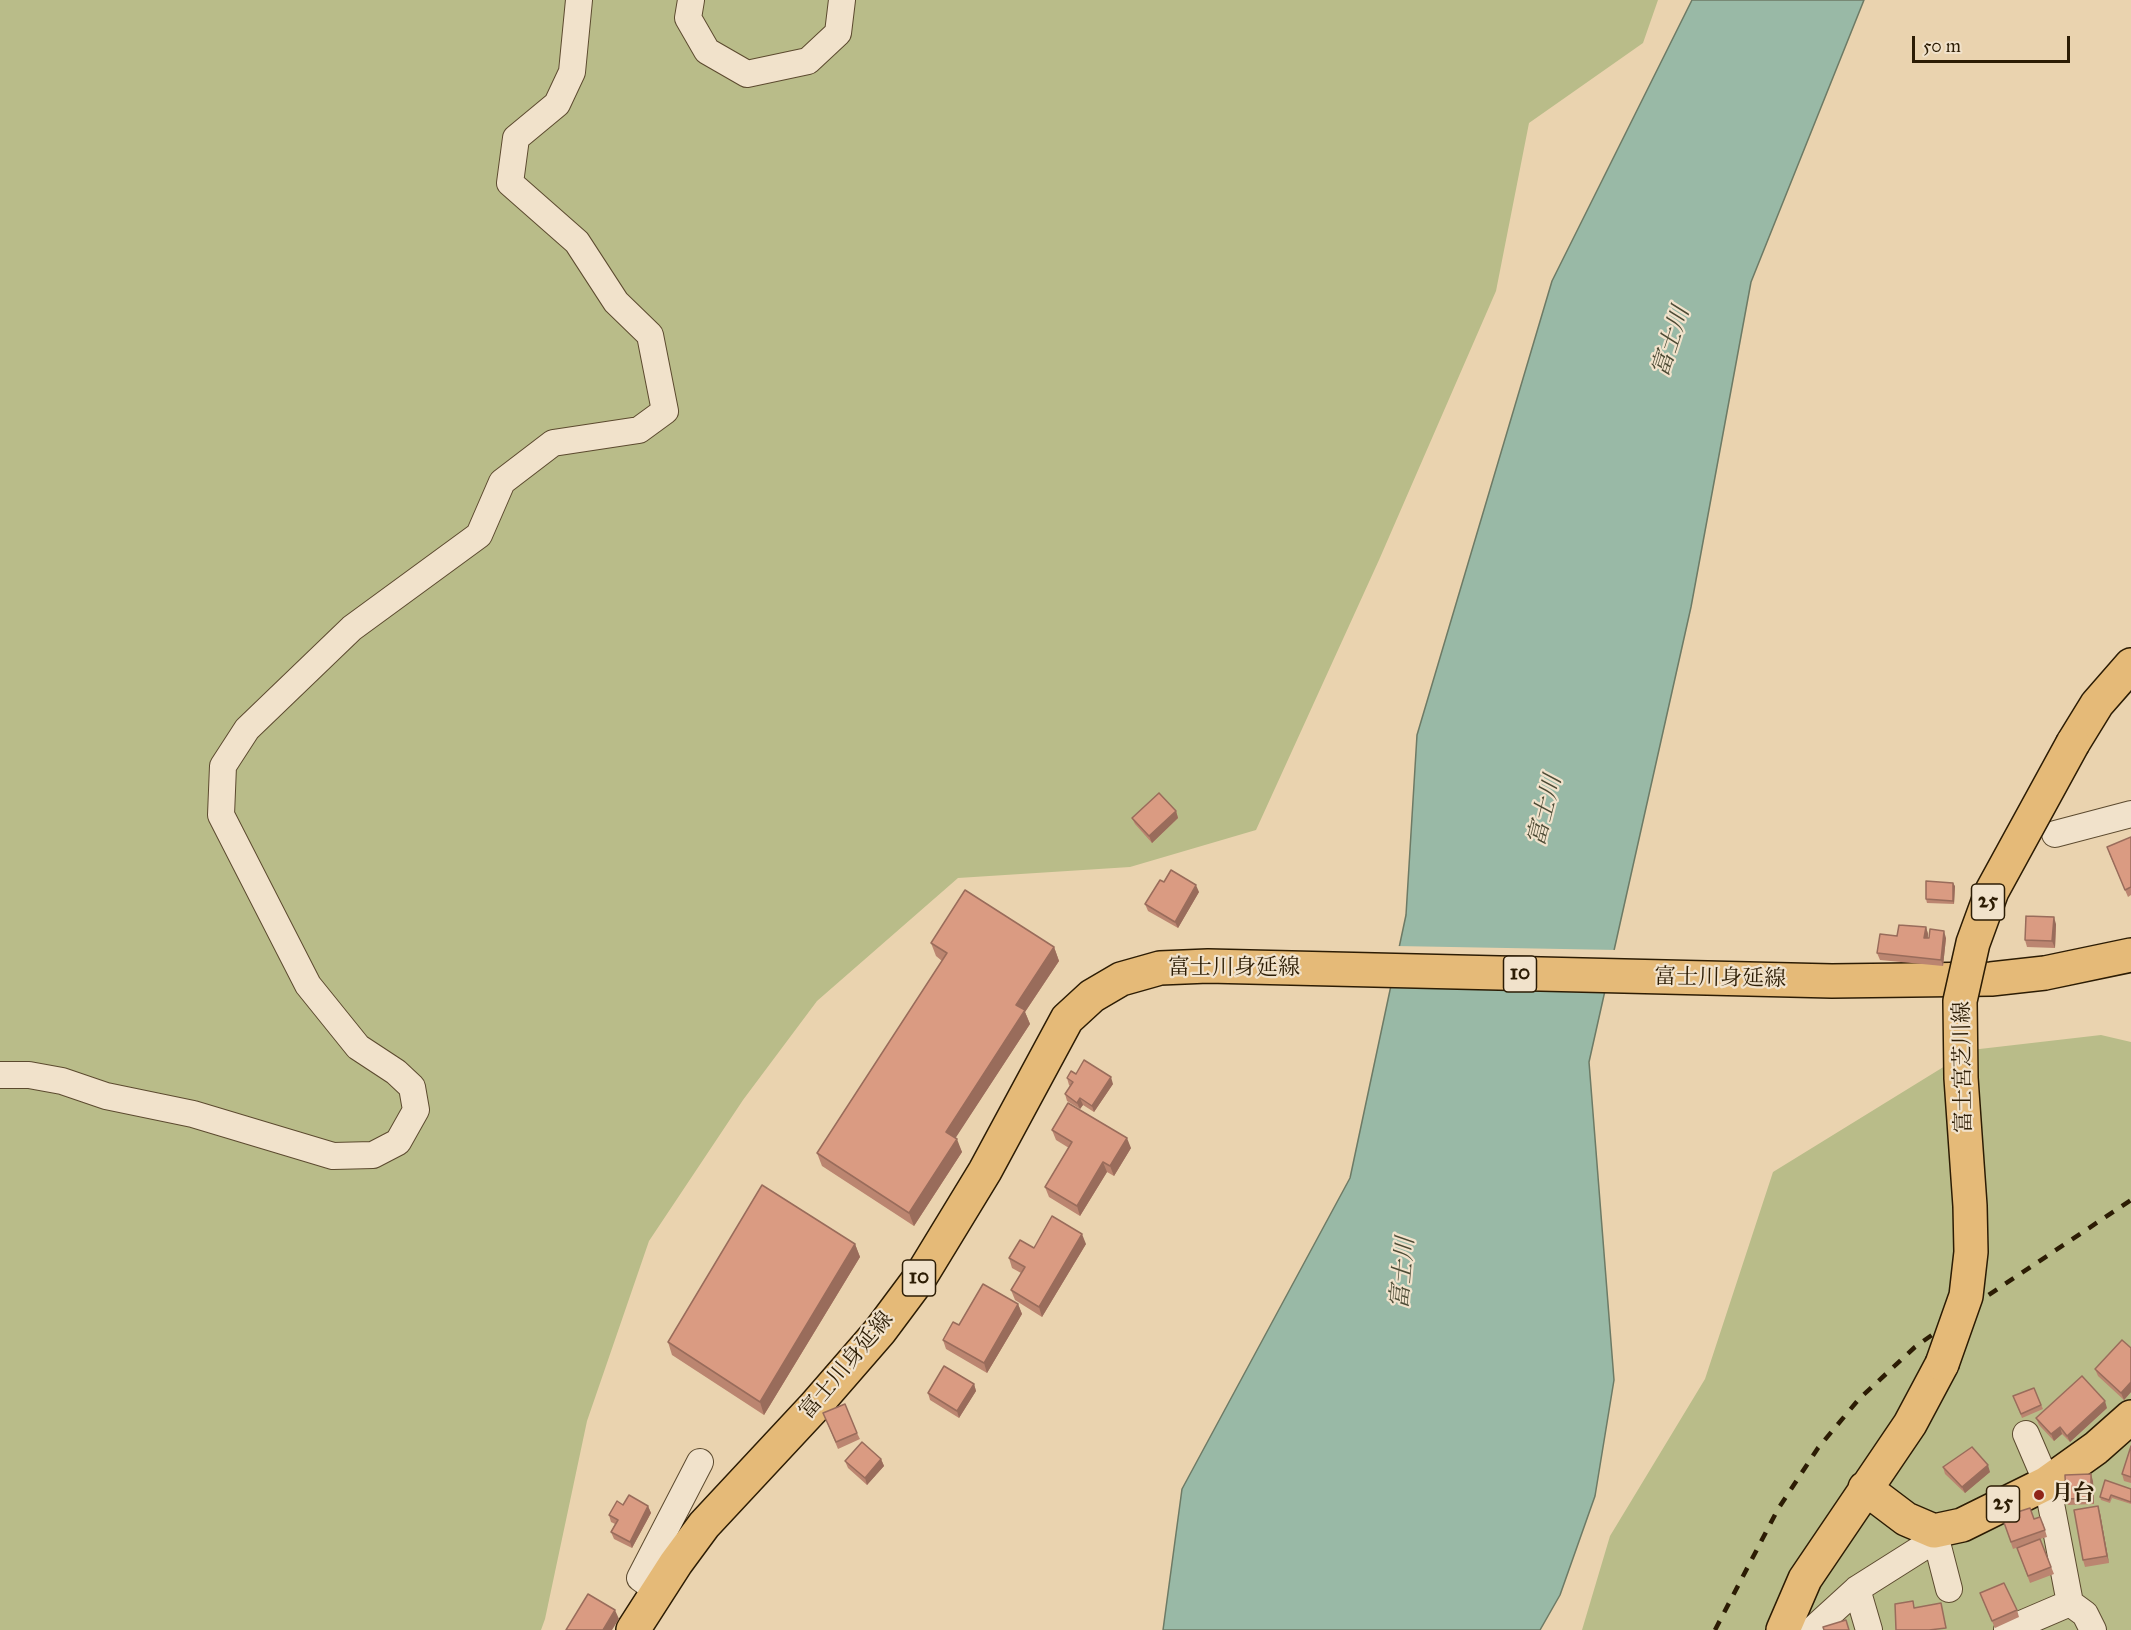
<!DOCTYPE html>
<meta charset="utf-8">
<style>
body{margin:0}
#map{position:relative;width:2131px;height:1630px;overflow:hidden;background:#ead3af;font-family:"IM FELL Great Primer",serif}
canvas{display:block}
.scale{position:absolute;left:1912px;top:36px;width:158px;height:27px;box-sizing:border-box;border:3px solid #2c1c04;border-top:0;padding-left:8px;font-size:18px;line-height:21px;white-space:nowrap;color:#2c1c04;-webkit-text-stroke:4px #f1e2cb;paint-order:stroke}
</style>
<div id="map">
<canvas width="2131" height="1630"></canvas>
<div class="scale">50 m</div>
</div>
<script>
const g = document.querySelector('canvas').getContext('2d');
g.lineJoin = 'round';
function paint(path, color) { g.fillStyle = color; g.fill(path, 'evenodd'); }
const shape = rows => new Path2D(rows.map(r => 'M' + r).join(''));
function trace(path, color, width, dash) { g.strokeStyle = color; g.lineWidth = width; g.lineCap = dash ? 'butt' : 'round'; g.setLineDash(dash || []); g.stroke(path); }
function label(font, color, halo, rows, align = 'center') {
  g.font = font + ' "IM FELL Great Primer","Noto Serif JP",serif'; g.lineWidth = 4.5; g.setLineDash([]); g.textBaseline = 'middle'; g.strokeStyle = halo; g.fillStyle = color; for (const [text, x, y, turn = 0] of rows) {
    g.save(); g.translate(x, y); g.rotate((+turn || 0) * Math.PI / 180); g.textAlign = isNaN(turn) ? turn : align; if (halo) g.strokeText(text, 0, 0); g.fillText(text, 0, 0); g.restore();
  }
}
paint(shape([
 [0,0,1658,0,1643,43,1529,123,1496,291,1379,560,1256,830,1130,867,958,878,817,1001,743,1100,649,1241,587,1421,545,1619,541,1630,0,1630],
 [2101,1035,2131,1042,2131,1630,1582,1630,1610,1536,1705,1379,1773,1172,1971,1050]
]), '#b9bc89');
const water = shape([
 [1692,0,1864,0,1751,282,1691,607,1589,1062,1614,1380,1595,1496,1560,1595,1540,1630,1163,1630,1182,1489,1350,1178,1406,915,1417,735,1552,281,1692,0]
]);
paint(water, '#99b9a6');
trace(water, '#6d7a65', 1.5);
paint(shape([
 [1396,946,1618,950,1609,990,1388,982]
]), '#ead3af');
const minor = shape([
 [691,0,688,18,707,51,747,74,808,61,838,33,842,0],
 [2055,834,2131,814],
 [0,1075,29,1075,62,1081,106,1096,193,1114,333,1156,373,1155,398,1142,416,1110,412,1087,396,1072,358,1047,308,985,221,815,223,766,247,729,352,628,479,535,502,482,553,443,639,430,665,411,650,335,616,302,577,242,510,183,516,138,557,104,572,72,579,0],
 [1934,1531,1949,1589],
 [1857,1589,1869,1630],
 [658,1591,640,1578,700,1462],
 [2070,1603,2085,1614,2093,1630],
 [1812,1630,1857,1589,1925,1546,1934,1531],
 [2007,1630,2070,1603,2047,1483,2026,1434]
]);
const major = shape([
 [2073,743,2097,704,2131,665],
 [1865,1488,1906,1519,1934,1531,1962,1525,2047,1483,2096,1448,2131,1417],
 [633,1630,676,1563,704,1525,814,1407,880,1331,921,1276,985,1171,1067,1019,1092,996,1121,979,1160,968,1208,966,1832,981,1991,979,2045,973,2131,955],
 [1783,1630,1805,1579,1910,1424,1942,1364]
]);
trace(minor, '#5c4a2f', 28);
trace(major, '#2c1c04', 36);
trace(minor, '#f1e2cb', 26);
trace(major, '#e5ba78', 33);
trace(shape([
 [1715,1630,1778,1509,1818,1448,1859,1399,1915,1347,1987,1296,2131,1200]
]), '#2c1c04', 4.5, [10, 10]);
const majorBridge = shape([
 [1942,1364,1966,1296,1971,1252,1970,1206,1961,1078,1960,1001,1973,943,1992,891,2073,743]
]);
trace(majorBridge, '#2c1c04', 36, []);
trace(majorBridge, '#e5ba78', 33);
paint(shape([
 [1176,811,1178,818,1152,843,1135,824,1132,818],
 [2131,837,2131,895,2128,897,2109,853],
 [1164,882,1199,892,1178,928,1148,911,1145,904],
 [1955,886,1954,904,1927,903,1926,899],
 [2056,924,2055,948,2027,947,2025,940],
 [1926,927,1928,934,1928,938,1946,938,1943,966,1880,960,1877,953,1897,936],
 [931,943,1054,947,1059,961,1025,1012,1030,1024,955,1138,962,1152,914,1226,822,1166,817,1153,942,961,936,956],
 [1076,1074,1113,1084,1094,1112,1083,1105,1080,1109,1067,1101,1065,1094,1070,1086,1069,1085,1067,1078],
 [1052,1130,1131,1148,1114,1176,1107,1172,1080,1216,1049,1197,1045,1187,1069,1148,1056,1140],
 [855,1244,860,1257,764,1415,672,1355,668,1342],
 [1086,1244,1042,1317,1015,1300,1011,1290,1021,1273,1012,1268,1009,1258,1034,1248],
 [1018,1304,1022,1314,987,1373,946,1349,943,1340,959,1325],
 [2131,1348,2131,1392,2124,1400,2098,1376,2095,1369],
 [974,1384,976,1391,959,1418,930,1400,928,1393],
 [2034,1388,2043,1409,2022,1418,2013,1396],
 [2107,1408,2070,1442,2062,1434,2054,1441,2039,1425,2036,1418],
 [826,1420,857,1433,860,1439,838,1449],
 [2131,1446,2131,1483,2124,1481,2122,1474],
 [881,1459,884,1466,867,1485,848,1468,845,1461],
 [1943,1467,1990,1472,1965,1493,1945,1474],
 [2093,1481,2094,1504,2068,1505,2066,1499],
 [2131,1489,2131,1504,2112,1498,2110,1503,2101,1500,2100,1497],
 [623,1505,648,1506,651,1513,632,1548,614,1539,611,1532,615,1524,611,1522,609,1515],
 [2100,1513,2109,1563,2085,1567,2083,1560],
 [2002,1517,2034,1519,2043,1523,2047,1537,2040,1539,2054,1574,2030,1583,2017,1548,2033,1542,2013,1549],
 [1982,1599,2017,1610,2019,1617,1995,1628]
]), '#bb8570');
paint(shape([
 [1176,811,1178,818,1152,843,1149,836],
 [1953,883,1955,886,1954,904,1953,901],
 [1196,885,1199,892,1178,928,1175,922],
 [2054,917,2056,924,2055,948,2052,941],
 [1926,927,1928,934,1927,944,1924,938],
 [1944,931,1946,938,1943,966,1941,960],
 [1054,947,1059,961,1025,1012,1030,1024,951,1145,946,1132,1016,1005],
 [1111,1077,1113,1084,1094,1112,1092,1106],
 [1080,1098,1083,1105,1080,1109,1077,1103],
 [1127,1138,1131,1148,1114,1176,1110,1166],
 [957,1139,962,1152,914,1226,909,1213],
 [1103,1162,1107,1172,1080,1216,1077,1206],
 [1082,1234,1086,1244,1042,1317,1039,1307],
 [855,1244,860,1257,764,1415,760,1402],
 [1018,1304,1022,1314,987,1373,984,1363],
 [2131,1382,2131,1392,2124,1400,2121,1393],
 [974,1384,976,1391,959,1418,957,1411],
 [2105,1401,2107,1408,2070,1442,2067,1436],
 [2060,1427,2062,1434,2054,1441,2051,1434],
 [881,1459,884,1466,867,1485,865,1478],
 [1988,1465,1990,1472,1965,1493,1962,1487],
 [2091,1474,2093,1481,2094,1504,2091,1498],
 [648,1506,651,1513,632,1548,630,1542],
 [2098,1506,2100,1513,2109,1563,2107,1556],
 [615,1610,619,1619,612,1630,603,1630]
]), '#996c5b');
const building = shape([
 [1159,793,1176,811,1149,836,1132,818,1159,793],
 [2131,837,2131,887,2125,890,2107,847,2131,837],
 [1171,870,1196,885,1175,922,1145,904,1160,880,1164,882,1171,870],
 [1926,881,1953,883,1953,901,1926,899,1926,881],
 [965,890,1054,947,1016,1005,1025,1010,946,1132,957,1139,909,1213,817,1153,947,953,931,943,965,890],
 [2026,916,2054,917,2052,941,2025,940,2026,916],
 [1899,925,1926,927,1924,938,1929,938,1930,929,1944,931,1941,960,1877,953,1880,934,1897,936,1899,925],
 [1084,1060,1111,1077,1092,1106,1080,1098,1077,1103,1065,1094,1073,1082,1067,1078,1071,1071,1076,1074,1084,1060],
 [1068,1103,1127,1138,1110,1166,1103,1162,1077,1206,1045,1187,1072,1142,1052,1130,1068,1103],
 [762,1185,855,1244,760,1402,668,1342,762,1185],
 [1052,1216,1082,1234,1039,1307,1011,1290,1025,1267,1009,1258,1020,1240,1034,1248,1052,1216],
 [983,1284,1018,1304,984,1363,943,1340,953,1322,959,1325,983,1284],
 [2122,1340,2131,1348,2131,1382,2121,1393,2095,1369,2122,1340],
 [944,1366,974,1384,957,1411,928,1393,944,1366],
 [2082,1376,2105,1401,2067,1436,2060,1427,2051,1434,2036,1418,2082,1376],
 [2034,1388,2041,1405,2021,1414,2013,1396,2034,1388],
 [845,1404,857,1433,836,1442,823,1413,845,1404],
 [862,1442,881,1459,865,1478,845,1461,862,1442],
 [2131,1446,2131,1477,2122,1474,2131,1446],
 [1972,1447,1988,1465,1962,1487,1943,1467,1972,1447],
 [2091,1474,2091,1498,2066,1499,2065,1475,2091,1474],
 [2105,1480,2131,1489,2131,1502,2111,1495,2109,1500,2100,1497,2105,1480],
 [629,1495,648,1506,630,1542,611,1532,618,1520,609,1515,617,1501,623,1505,629,1495],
 [2098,1506,2107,1556,2083,1560,2074,1510,2098,1506],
 [2030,1508,2034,1519,2040,1517,2045,1530,2011,1542,2002,1517,2030,1508],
 [2040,1539,2051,1567,2028,1576,2017,1548,2040,1539],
 [2004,1583,2017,1610,1992,1621,1980,1593,2004,1583],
 [588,1594,615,1610,603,1630,566,1630,588,1594],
 [1913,1601,1914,1608,1941,1603,1946,1628,1929,1630,1896,1630,1895,1604,1913,1601],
 [1846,1620,1849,1630,1824,1630,1823,1627,1846,1620]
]);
paint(building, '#da9b82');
trace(building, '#996c5b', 1.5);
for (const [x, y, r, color] of [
 [2039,1495,6,"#8f2418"]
]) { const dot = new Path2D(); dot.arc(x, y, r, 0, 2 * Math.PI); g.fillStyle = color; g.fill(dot); trace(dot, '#f1e2cb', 2); }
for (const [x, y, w] of [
 [1988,902,33],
 [1520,974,33],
 [919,1278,33],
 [2003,1504,33]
]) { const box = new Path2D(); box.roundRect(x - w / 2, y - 18, w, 36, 4.5); g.fillStyle = '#f1e2cb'; g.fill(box); trace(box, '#2c1c04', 1.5); }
label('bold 21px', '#2c1c04', null, [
 ["25",1988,902],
 ["10",1520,974],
 ["10",919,1278],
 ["25",2003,1504]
]);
label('22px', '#2c1c04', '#f1e2cb', [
 ["富士川身延線",1234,969],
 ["富士川身延線",1720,979,1],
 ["富士宮芝川線",1964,1067,-91],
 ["富士川身延線",847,1366,-50]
]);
label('bold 22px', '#2c1c04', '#f1e2cb', [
 ["月台",2051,1495]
], 'left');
label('italic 24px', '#4d4b35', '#f1e2cb', [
 ["富士川",1672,342,-72],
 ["富士川",1546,811,-76],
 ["富士川",1404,1273,-85]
]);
</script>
